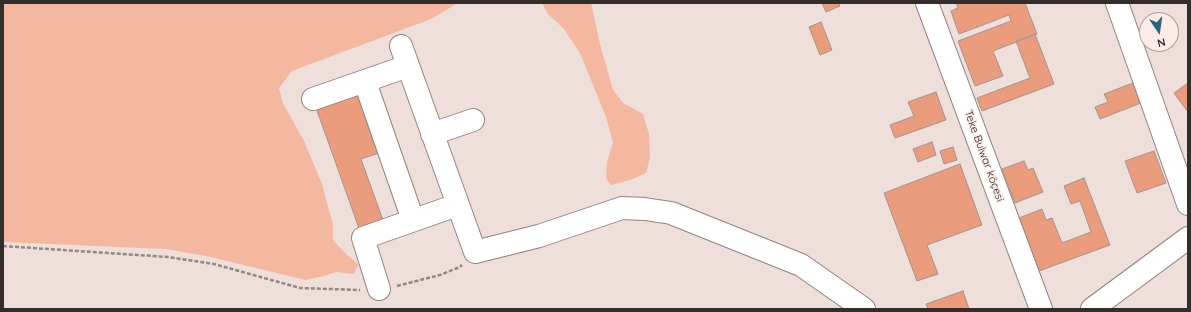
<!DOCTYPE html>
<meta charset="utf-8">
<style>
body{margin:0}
#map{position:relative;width:1191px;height:312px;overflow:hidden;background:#eedfda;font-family:Quicksand,sans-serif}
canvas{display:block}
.frame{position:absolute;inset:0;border:4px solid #332d2b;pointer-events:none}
.north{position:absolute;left:1139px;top:12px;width:40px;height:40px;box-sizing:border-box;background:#fbece7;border:1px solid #aba09c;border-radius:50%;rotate:167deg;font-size:11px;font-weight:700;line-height:16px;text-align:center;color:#332d2b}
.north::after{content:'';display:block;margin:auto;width:14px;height:18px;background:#27687c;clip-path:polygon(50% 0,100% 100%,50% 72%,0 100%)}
</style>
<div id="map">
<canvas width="1191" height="312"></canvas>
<div class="frame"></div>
<div class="north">N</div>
</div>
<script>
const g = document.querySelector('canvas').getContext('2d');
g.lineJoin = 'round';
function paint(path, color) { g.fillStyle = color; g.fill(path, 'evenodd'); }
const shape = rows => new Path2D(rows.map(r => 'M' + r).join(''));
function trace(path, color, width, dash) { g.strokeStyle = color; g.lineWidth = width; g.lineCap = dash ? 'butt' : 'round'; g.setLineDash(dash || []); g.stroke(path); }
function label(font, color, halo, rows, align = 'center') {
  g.font = font + ' Quicksand,sans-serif'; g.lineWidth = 3; g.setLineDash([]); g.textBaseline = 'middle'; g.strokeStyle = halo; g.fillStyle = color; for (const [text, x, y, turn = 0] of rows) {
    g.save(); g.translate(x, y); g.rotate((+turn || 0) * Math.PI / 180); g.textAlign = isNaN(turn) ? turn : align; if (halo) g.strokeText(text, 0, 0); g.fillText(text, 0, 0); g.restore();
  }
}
paint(shape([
 [3,3,458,3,431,19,292,71,279,88,283,103,304,141,322,184,333,225,333,240,346,254,358,264,354,274,336,272,324,276,305,280,211,257,166,249,3,242],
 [542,3,591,3,600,44,613,90,623,103,643,114,649,134,650,158,646,173,630,180,611,185,606,179,607,162,613,143,606,117,580,53,564,29,548,14]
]), '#f4b7a0');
const building = shape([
 [822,3,839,3,840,6,826,12,822,3],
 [956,3,1025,3,1037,34,993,51,1003,76,975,86,958,41,1011,21,1009,15,959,34,951,11,958,8,956,3],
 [821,22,832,50,820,55,809,27,821,22],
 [1035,34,1054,84,982,111,977,98,1030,78,1016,41,1035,34],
 [1133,83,1141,103,1100,119,1095,107,1108,102,1104,94,1133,83],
 [1188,83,1188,112,1174,93,1188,83],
 [357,90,379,153,361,159,384,223,360,231,315,105,357,90],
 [936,92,946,120,895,138,890,125,914,116,908,102,936,92],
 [932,142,936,155,918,162,913,149,932,142],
 [953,147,957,160,944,164,940,151,953,147],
 [1154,151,1166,183,1137,193,1125,161,1154,151],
 [1024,161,1028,170,1033,168,1043,192,1015,203,1002,169,1024,161],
 [960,164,982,225,927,245,938,274,917,281,884,193,960,164],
 [1084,178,1110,245,1039,271,1019,218,1042,209,1046,220,1052,218,1062,243,1091,232,1080,201,1071,204,1064,186,1084,178],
 [963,291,969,309,928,309,926,304,963,291]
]);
paint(building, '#eb9c7c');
trace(building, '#a2958f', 1);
const minor = shape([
 [927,3,1041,309],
 [1117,3,1188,204],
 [401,46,475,252,539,236,622,208,645,209,671,213,801,265,864,309],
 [365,82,413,220],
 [313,99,408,66],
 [432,134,473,120],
 [379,289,363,238,457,205],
 [1092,309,1188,238]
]);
trace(minor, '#92847f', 24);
trace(shape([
 [3,246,168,257,214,264,300,288,360,290],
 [397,286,440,275,460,267,462,265]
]), '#928884', 2.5, [4, 2]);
trace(minor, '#fff', 22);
label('11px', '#332d2b', '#fbece7', [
 ["Teke Bulwar köçesi",984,156,70]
]);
</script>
